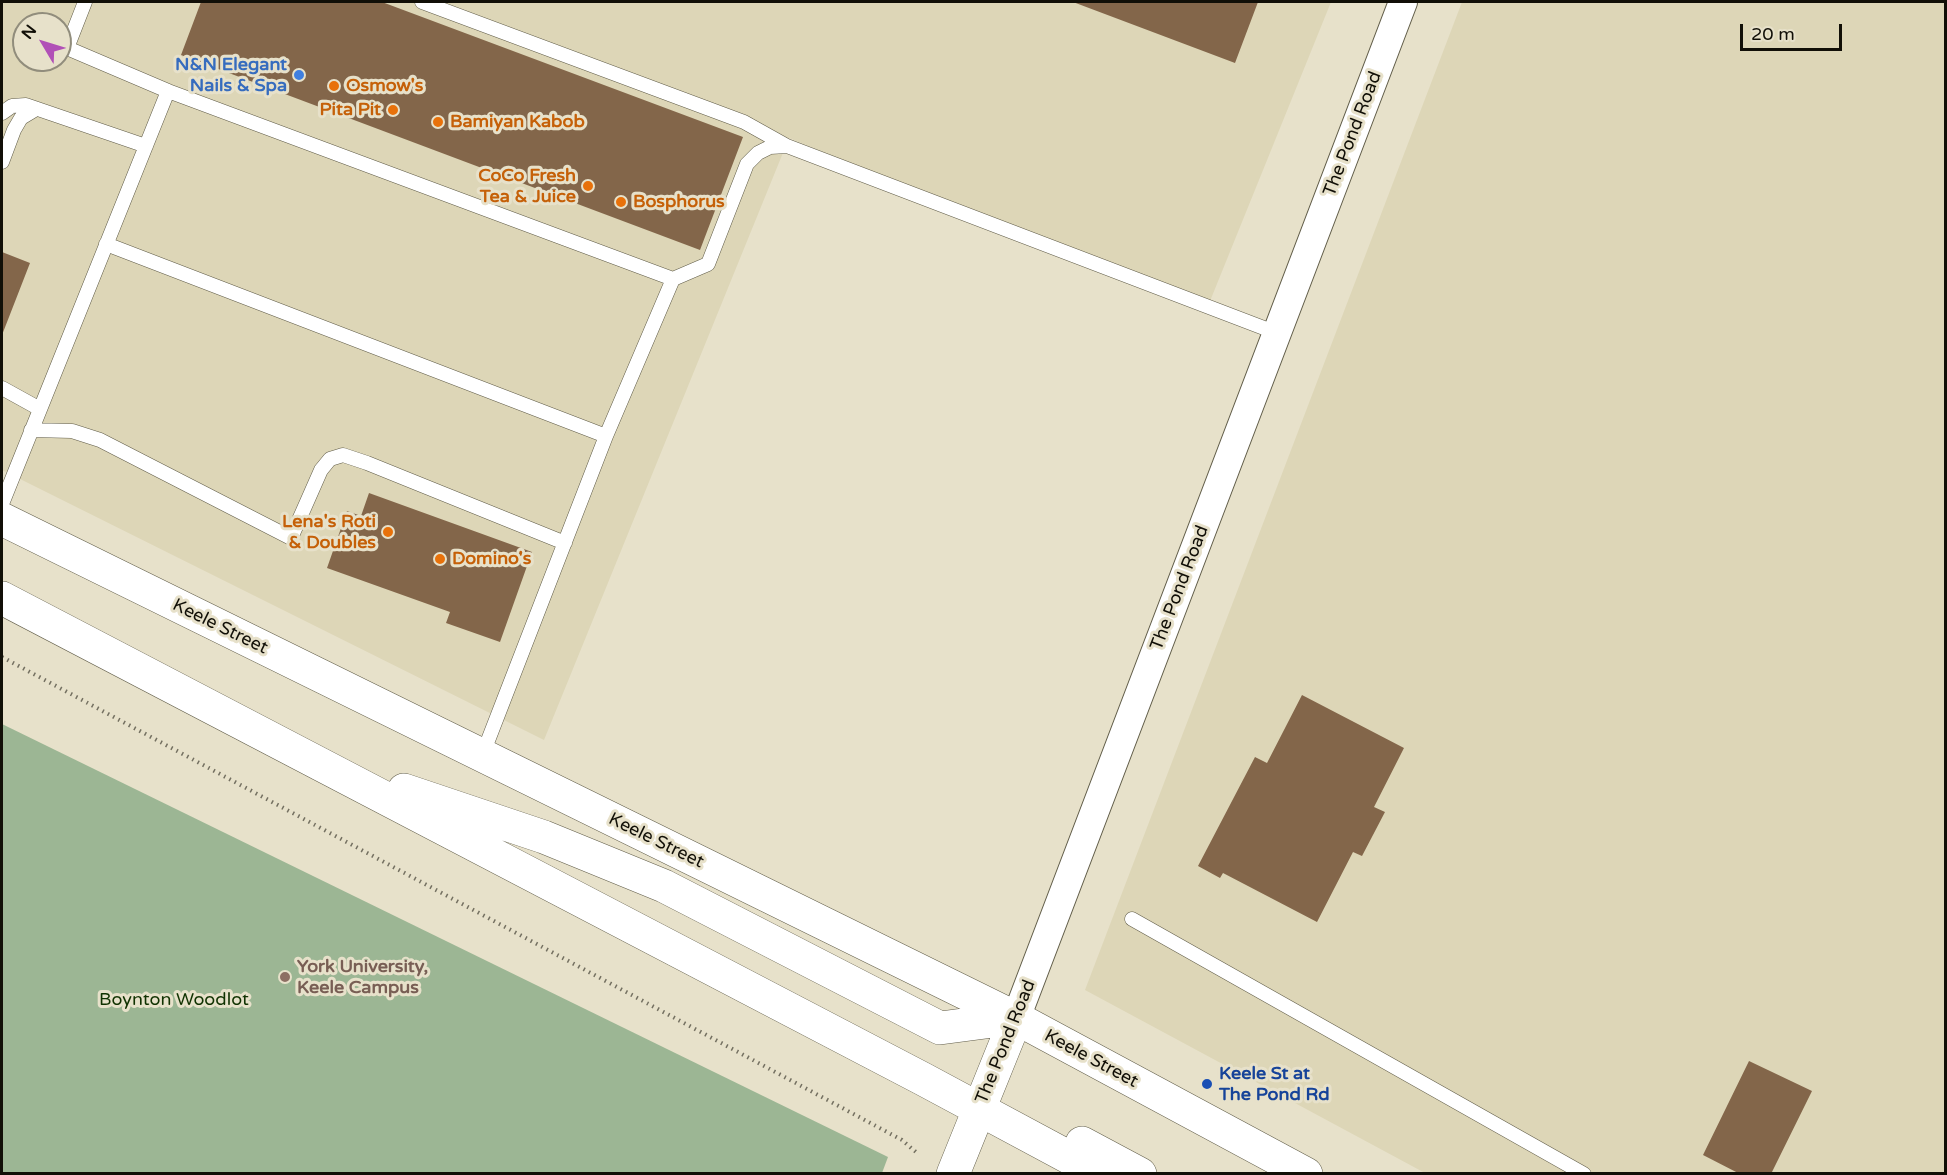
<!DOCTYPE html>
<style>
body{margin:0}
#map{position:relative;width:1947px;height:1175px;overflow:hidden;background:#e7e1ca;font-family:"Varela Round",sans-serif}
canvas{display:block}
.frame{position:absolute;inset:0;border:3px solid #110f07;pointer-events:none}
.north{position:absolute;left:12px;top:12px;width:60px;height:60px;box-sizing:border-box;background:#e7e1ca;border:2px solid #918d7c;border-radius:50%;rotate:308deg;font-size:16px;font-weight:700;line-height:24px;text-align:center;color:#110f07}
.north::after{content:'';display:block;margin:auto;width:21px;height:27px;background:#b150b7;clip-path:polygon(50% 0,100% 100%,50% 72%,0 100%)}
.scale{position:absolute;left:1740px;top:24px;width:102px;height:27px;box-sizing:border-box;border:3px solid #110f07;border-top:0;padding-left:8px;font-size:18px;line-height:21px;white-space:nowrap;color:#110f07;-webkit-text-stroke:4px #e7e1ca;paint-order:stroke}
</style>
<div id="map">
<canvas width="1947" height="1175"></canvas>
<div class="frame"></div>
<div class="north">N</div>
<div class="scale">20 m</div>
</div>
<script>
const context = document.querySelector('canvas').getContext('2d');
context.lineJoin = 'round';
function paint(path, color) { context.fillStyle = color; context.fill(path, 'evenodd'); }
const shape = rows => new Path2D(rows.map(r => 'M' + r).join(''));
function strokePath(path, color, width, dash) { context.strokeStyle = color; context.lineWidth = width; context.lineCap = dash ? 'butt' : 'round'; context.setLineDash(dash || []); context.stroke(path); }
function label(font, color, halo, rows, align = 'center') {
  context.font = font + ' "Varela Round",sans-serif'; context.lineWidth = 6; context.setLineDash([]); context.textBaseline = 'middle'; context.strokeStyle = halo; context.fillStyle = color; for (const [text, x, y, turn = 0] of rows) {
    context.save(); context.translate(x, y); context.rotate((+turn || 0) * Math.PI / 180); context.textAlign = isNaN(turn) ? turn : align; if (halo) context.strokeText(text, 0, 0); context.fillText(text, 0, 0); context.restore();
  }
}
const built = shape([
 [2,2,1331,2,1206,311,789,138,544,740,2,470],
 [24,24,60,24,60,60,24,60],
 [1462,2,1945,2,1945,1173,1425,1173,1085,990]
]);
const forest = shape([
 [2,724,888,1157,882,1173,2,1173]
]);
const building = shape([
 [201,2,382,2,743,137,700,250,181,55],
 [1073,2,1258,2,1235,63],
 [2,252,30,263,2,335],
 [369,493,532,552,500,642,446,623,450,612,327,568,347,511,361,516],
 [1302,695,1404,748,1374,807,1385,812,1362,856,1353,852,1317,922,1223,873,1220,878,1198,866,1255,757,1267,763],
 [1749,1061,1812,1091,1771,1174,1740,1174,1703,1155]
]);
const path = shape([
 [2,657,902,1140,917,1153]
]);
const lane = shape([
 [422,2,744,122,787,146],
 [168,91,673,279],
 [2,113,12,106,26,105,146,146],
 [2,162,14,130,21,118,36,109],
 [106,244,606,436],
 [2,388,40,409],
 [31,430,72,431,100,440,291,538,321,470,330,459,343,455,367,463,565,543],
 [2,504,168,91,67,48,85,2],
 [482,756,606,436,673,279,708,264,747,164,758,153,770,147,787,146,1277,333],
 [1132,919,1584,1174]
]);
const street = shape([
 [1016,1018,1403,2]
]);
const secondary = shape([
 [2,519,1016,1018,1306,1174],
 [2,598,923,1079,1100,1174],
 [404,790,544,837,664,886,940,1028,1016,1018],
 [1082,1143,1140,1174],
 [953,1174,1016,1018]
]);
const markers = [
 [299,75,6,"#3f7fe0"],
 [334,86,6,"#e8710a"],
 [393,110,6,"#e8710a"],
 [438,122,6,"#e8710a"],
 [588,186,6,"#e8710a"],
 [621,202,6,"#e8710a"],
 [388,532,6,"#e8710a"],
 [440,559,6,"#e8710a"],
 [285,977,6,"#8d6e63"],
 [1207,1084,6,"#1a4fb4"]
];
const shopNames = [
 ["N&N Elegant",287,65],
 ["Nails & Spa",287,86]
];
const foodNames = [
 ["Osmow's",346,86],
 ["Pita Pit",381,110,"right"],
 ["Bamiyan Kabob",450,122],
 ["CoCo Fresh",576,176,"right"],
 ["Tea & Juice",576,197,"right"],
 ["Bosphorus",633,202],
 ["Lena's Roti",376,522,"right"],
 ["& Doubles",376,543,"right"],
 ["Domino's",452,559]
];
const streetNames = [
 ["The Pond Road",1353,134,-69],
 ["The Pond Road",1180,588,-69],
 ["Keele Street",220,627,26],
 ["Keele Street",656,841,26],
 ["The Pond Road",1006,1042,-68],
 ["Keele Street",1091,1059,28]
];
const educationNames = [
 ["York University,",297,967],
 ["Keele Campus",297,988]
];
const parkNames = [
 ["Boynton Woodlot",174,1000]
];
const transitNames = [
 ["Keele St at",1219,1074],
 ["The Pond Rd",1219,1095]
];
paint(built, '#ddd6b7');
paint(forest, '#9cb694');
paint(building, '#83664a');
strokePath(lane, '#615d49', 15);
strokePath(street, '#615d49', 30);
strokePath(secondary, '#615d49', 34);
strokePath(path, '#747061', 4, [1.5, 4.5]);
strokePath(lane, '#fff', 14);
strokePath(street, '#fff', 28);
strokePath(secondary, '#fff', 33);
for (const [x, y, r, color] of markers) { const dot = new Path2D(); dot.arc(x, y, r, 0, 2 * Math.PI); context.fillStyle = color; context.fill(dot); strokePath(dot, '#e7e1ca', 2); }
label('bold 18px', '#366cbe', '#e7e1ca', shopNames, 'right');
label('bold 18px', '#c56008', '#e7e1ca', foodNames, 'left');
label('18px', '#110f07', '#e7e1ca', streetNames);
label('bold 18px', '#785e54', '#e7e1ca', educationNames, 'left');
label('18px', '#103201', '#e7e1ca', parkNames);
label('bold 18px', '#164399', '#e7e1ca', transitNames, 'left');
</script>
